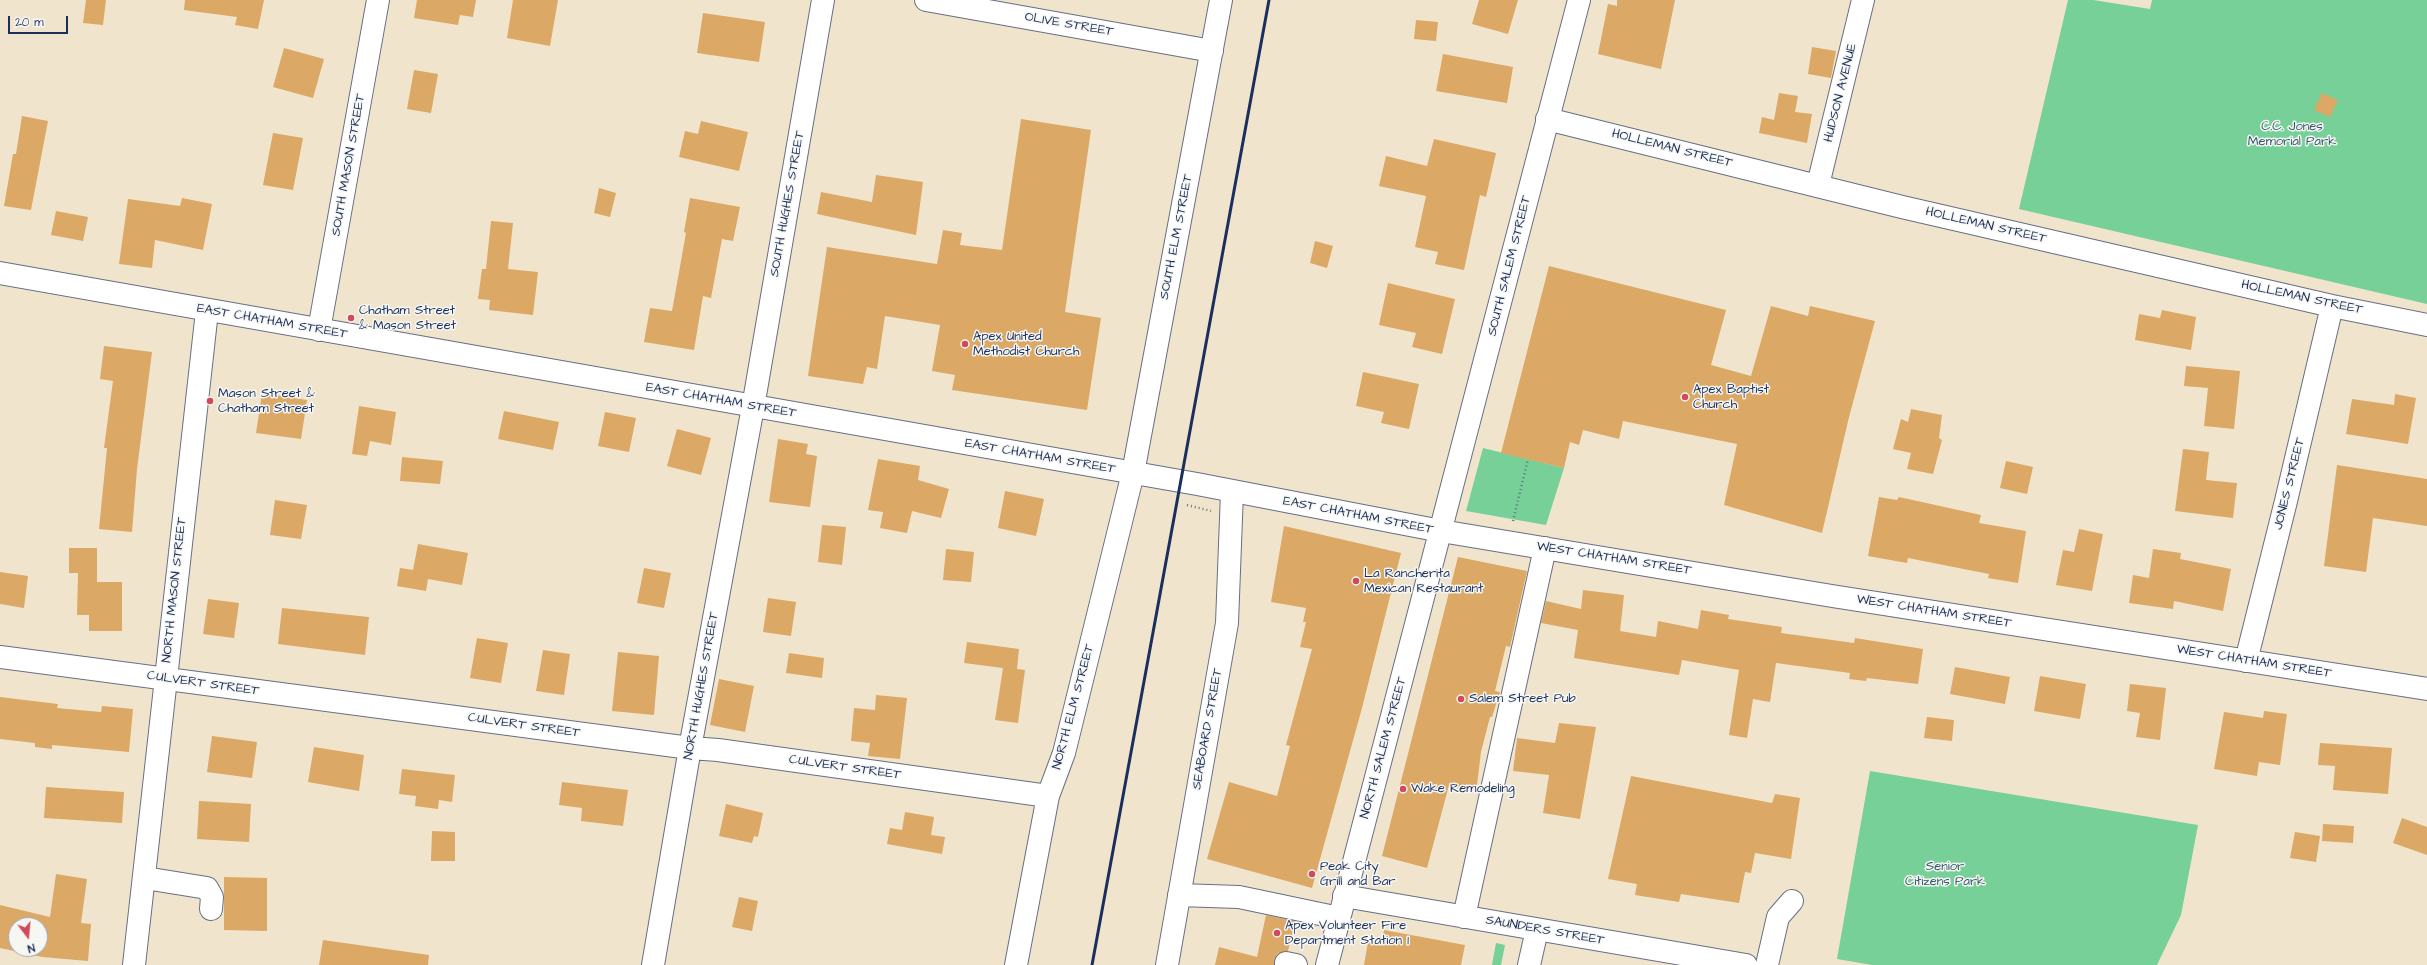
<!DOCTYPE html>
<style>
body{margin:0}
#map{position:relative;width:2427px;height:965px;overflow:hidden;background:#f0e5cc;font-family:"Architects Daughter",sans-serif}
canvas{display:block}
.north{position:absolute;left:8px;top:917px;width:40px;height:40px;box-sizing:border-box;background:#f6f6f2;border:1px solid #9ea6b7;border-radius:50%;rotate:164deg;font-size:11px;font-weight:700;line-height:16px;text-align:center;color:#1b2f5e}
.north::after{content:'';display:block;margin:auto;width:14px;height:18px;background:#d1495b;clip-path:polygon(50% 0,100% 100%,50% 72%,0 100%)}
.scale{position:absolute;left:8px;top:16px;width:60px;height:18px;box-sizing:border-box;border:2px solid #1b2f5e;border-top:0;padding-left:5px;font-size:12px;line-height:14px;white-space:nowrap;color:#1b2f5e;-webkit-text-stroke:3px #f6f6f2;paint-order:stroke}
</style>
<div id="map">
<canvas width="2427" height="965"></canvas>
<div class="north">N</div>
<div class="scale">20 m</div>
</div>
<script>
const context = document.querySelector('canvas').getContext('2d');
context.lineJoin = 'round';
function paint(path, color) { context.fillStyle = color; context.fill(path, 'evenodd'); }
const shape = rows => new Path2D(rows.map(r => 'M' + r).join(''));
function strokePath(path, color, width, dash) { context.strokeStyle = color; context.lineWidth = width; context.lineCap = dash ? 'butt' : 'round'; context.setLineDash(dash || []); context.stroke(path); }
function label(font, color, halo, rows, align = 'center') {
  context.font = font + ' "Architects Daughter",sans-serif'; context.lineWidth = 3; context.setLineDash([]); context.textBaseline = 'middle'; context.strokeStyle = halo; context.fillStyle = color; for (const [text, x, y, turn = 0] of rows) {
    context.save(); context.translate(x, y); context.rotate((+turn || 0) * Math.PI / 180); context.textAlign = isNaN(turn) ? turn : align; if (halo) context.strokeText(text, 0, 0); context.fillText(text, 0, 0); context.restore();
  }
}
const green = shape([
 [2068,0,2093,0,2150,9,2152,0,2427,0,2427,304,2019,209],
 [1483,448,1564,468,1546,525,1466,511],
 [1870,771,2198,825,2181,915,2157,965,1872,965,1837,959],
 [1496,943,1505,945,1501,965,1492,965]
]);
const building = shape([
 [86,0,106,0,103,25,83,23],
 [185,0,264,0,258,29,235,25,237,17,184,10],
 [417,0,476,0,473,17,460,15,458,25,414,18],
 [513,0,558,0,550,46,507,38],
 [1479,0,1518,0,1508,34,1472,24],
 [1617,0,1675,0,1661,69,1598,54,1608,4,1617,6],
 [703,13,765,22,759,62,697,53],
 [1416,20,1438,22,1436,41,1414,39],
 [1812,47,1836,51,1831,78,1808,74],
 [284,48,324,59,313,98,273,87],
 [1443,54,1513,67,1507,103,1436,91],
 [414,70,438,74,431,113,407,109],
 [1779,93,1798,96,1795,112,1812,114,1807,143,1759,133,1762,117,1774,120],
 [2322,93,2338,100,2330,117,2314,110],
 [22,116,48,121,31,210,4,206,13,154,16,154],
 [1021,119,1091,130,1065,312,1101,318,1087,410,952,390,955,375,932,371,940,325,885,316,877,369,867,367,863,384,808,376,827,247,937,264,943,230,962,233,960,245,1002,250],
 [701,121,748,132,739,171,679,157,685,131,698,134],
 [273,133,303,138,293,190,263,185],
 [1434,139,1496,153,1486,197,1480,195,1464,270,1435,264,1438,252,1415,247,1426,196,1379,186,1386,156,1427,166],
 [876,175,923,182,916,235,817,214,821,192,872,202],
 [599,188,616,193,610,217,594,213],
 [182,198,212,204,203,250,155,240,152,268,119,264,128,199,180,206],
 [690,198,740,207,733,241,722,239,711,298,703,296,694,350,644,342,650,308,672,311,686,233,684,232],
 [56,211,88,217,83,241,51,235],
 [491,221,513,223,508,269,538,272,533,315,489,310,490,300,478,299,482,269,486,269],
 [1315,241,1333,246,1327,268,1310,263],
 [1549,266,1726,310,1711,365,1751,376,1771,306,1808,316,1810,306,1875,321,1849,417,1822,533,1724,505,1737,444,1623,421,1619,439,1583,430,1579,445,1570,442,1564,468,1501,453],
 [1388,283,1455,299,1442,354,1412,347,1416,333,1379,325],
 [2162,310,2196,317,2191,350,2135,340,2139,314,2160,318],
 [104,346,152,352,137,469,132,532,99,529,107,448,104,448,113,381,100,379],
 [2186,366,2240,371,2234,429,2204,426,2208,388,2184,386],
 [1363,372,1419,384,1409,429,1381,423,1384,412,1356,406],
 [262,393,307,400,301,439,256,433],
 [2395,394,2416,398,2408,444,2346,434,2352,399,2394,405],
 [359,406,396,412,391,445,370,441,367,456,352,454],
 [1911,409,1942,415,1939,438,1942,440,1933,474,1907,469,1911,453,1893,449,1901,419,1908,422],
 [504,411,559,422,553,450,498,439],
 [605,412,636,418,629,452,598,446],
 [677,429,711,438,701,475,667,466],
 [778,439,808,444,806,454,817,456,810,507,769,502],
 [2183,449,2209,452,2206,480,2237,483,2233,518,2175,511],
 [402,457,443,461,440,484,400,481],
 [878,459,920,466,918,480,949,489,941,518,912,511,907,533,880,528,883,512,868,510],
 [2006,461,2033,467,2027,494,2000,488],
 [2337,465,2427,479,2427,526,2373,518,2366,572,2324,566],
 [1005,491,1044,499,1036,536,998,528],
 [1879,497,1897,500,1899,497,1981,515,1979,523,2026,531,2018,583,1988,578,1989,574,1908,558,1907,563,1868,556],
 [275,500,307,505,301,539,270,535],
 [822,525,846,527,842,565,818,562],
 [1284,526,1401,553,1362,708,1312,888,1207,859,1229,782,1277,796,1290,746,1286,745,1312,649,1300,647,1306,622,1303,622,1306,608,1271,602],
 [2079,529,2103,534,2092,591,2056,585,2063,550,2074,552],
 [418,544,468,553,462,585,428,579,426,591,397,586,400,568,413,570],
 [69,548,97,548,97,582,122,582,122,631,89,631,89,615,77,615,78,573,69,573],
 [946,549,974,552,971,582,943,580],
 [2153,549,2181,553,2180,559,2231,569,2223,611,2174,601,2173,609,2129,603,2133,575,2149,578],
 [1458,557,1527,571,1510,647,1506,646,1495,691,1500,692,1492,717,1490,717,1481,752,1477,785,1474,785,1472,791,1449,785,1427,868,1382,856],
 [644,568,671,573,664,608,637,603],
 [0,572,28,576,24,608,0,604],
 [1583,590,1624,595,1620,631,1656,637,1658,621,1698,629,1701,610,1729,615,1728,619,1782,627,1781,633,1854,643,1855,638,1923,649,1918,684,1867,678,1866,681,1849,679,1850,673,1776,663,1770,702,1753,699,1747,738,1729,735,1739,670,1682,660,1679,675,1574,658,1578,630,1541,623,1546,601,1581,609],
 [768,598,796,602,791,636,763,632],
 [208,599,239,603,234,638,203,634],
 [282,608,369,617,365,655,278,644],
 [477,638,508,643,501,683,470,678],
 [967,642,1019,649,1017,669,1025,670,1018,723,995,720,1003,668,964,663],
 [543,650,570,654,564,695,536,691],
 [618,652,659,656,654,715,612,711],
 [789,653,824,658,822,678,786,673],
 [1955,667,2010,677,2005,704,1950,694],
 [2040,676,2086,684,2080,719,2034,711],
 [719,679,754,686,745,732,710,725],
 [2130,684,2166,688,2160,740,2136,737,2140,713,2127,711],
 [876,695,907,698,900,759,868,756,870,743,851,741,854,708,875,710],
 [0,697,58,704,57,708,101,712,102,706,133,709,129,752,52,745,52,749,35,747,35,743,0,739],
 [2264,711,2287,714,2280,765,2259,762,2257,776,2214,769,2224,712,2263,718],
 [1927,717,1954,720,1952,741,1924,738],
 [1559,723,1596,727,1580,819,1543,813,1549,775,1513,771,1517,738,1555,743],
 [212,736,257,742,252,778,207,772],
 [2320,743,2392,748,2388,794,2333,790,2335,766,2318,765],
 [314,747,364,755,359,791,308,782],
 [402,769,455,775,452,802,439,800,438,809,415,806,416,796,399,794],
 [1631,776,1772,803,1775,794,1800,798,1791,859,1755,853,1751,873,1745,872,1739,903,1681,894,1679,902,1635,895,1637,884,1608,879],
 [562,782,628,790,623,826,581,821,582,808,559,805],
 [46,787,124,792,122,823,44,818],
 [199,801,251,804,249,842,197,839],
 [726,804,763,813,758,837,754,836,752,843,719,836],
 [905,812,934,817,931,835,945,837,942,854,887,844,890,828,902,830],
 [2402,818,2427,827,2427,855,2393,843],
 [2323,824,2354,826,2353,843,2322,841],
 [432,831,455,832,455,861,431,861],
 [2295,832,2320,836,2316,862,2290,858],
 [56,874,87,879,81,923,91,924,88,961,42,957,0,948,0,905,50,917],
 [16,925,40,925,40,949,16,949],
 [224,877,267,878,267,931,224,930],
 [739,897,758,901,752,931,732,927],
 [1266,915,1295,921,1288,951,1277,954,1274,965,1215,965,1219,947,1257,957],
 [1384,930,1465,945,1461,965,1364,965,1368,942,1381,944],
 [323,940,429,955,428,965,319,965]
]);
const path = shape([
 [1187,505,1211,511],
 [1513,521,1528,459]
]);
const minor = shape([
 [926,0,1212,51],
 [1547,119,1902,207,2332,306,2427,325],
 [1818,185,1863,0],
 [0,273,1197,484,1441,531,1832,596,2427,689],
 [319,330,378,0],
 [0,657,690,748,718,750,1048,796],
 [2246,661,2286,501,2332,306],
 [145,878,207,888,212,897,211,909],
 [1179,895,1239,897,1339,918],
 [1344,896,1746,965],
 [1464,917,1545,548],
 [1286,963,1296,965],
 [134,965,207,311],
 [653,965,690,748,753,407,823,0],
 [1016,965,1048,796,1064,753,1133,473,1221,0],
 [1167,965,1227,623,1232,492],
 [1529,965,1537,930],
 [1767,965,1778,917,1792,901]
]);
const major = shape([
 [1327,965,1579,0]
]);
const rail = shape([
 [1092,965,1269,0]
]);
const markers = [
 [351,318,4,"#d1495b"],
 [965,344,4,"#d1495b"],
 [1685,397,4,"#d1495b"],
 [210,401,4,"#d1495b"],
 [1356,581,4,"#d1495b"],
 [1461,699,4,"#d1495b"],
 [1403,789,4,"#d1495b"],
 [1312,874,4,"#d1495b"],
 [1277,933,4,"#d1495b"]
];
const streetNames = [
 ["OLIVE STREET",1069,25,10],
 ["HUDSON AVENUE",1841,93,-76],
 ["HOLLEMAN STREET",1672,149,14],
 ["SOUTH MASON STREET",349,165,-80],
 ["SOUTH HUGHES STREET",788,204,-80],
 ["HOLLEMAN STREET",1986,226,13],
 ["SOUTH ELM STREET",1177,237,-79],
 ["SOUTH SALEM STREET",1510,266,-76],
 ["HOLLEMAN STREET",2302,298,12],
 ["EAST CHATHAM STREET",272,322,10],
 ["EAST CHATHAM STREET",721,401,10],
 ["EAST CHATHAM STREET",1040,457,10],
 ["JONES STREET",2290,484,-76],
 ["EAST CHATHAM STREET",1358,516,11],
 ["WEST CHATHAM STREET",1614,559,9],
 ["NORTH MASON STREET",175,590,-84],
 ["WEST CHATHAM STREET",1934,612,9],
 ["WEST CHATHAM STREET",2254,662,9],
 ["CULVERT STREET",203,684,8],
 ["NORTH HUGHES STREET",702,686,-80],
 ["NORTH ELM STREET",1074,707,-75],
 ["CULVERT STREET",524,726,8],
 ["SEABOARD STREET",1208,729,-80],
 ["NORTH SALEM STREET",1384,748,-75],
 ["CULVERT STREET",845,768,8],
 ["SAUNDERS STREET",1545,931,10]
];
const parkNames = [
 ["C.C. Jones",2292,127],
 ["Memorial Park",2292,142],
 ["Senior",1945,867],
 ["Citizens Park",1945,882]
];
const poiNames = [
 ["Chatham Street",359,311],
 ["& Mason Street",359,326],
 ["Apex United",973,337],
 ["Methodist Church",973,352],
 ["Apex Baptist",1693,390],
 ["Church",1693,405],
 ["Mason Street &",218,394],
 ["Chatham Street",218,409],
 ["La Rancherita",1364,574],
 ["Mexican Restaurant",1364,589],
 ["Salem Street Pub",1469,699],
 ["Wake Remodeling",1411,789],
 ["Peak City",1320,867],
 ["Grill and Bar",1320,882],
 ["Apex Volunteer Fire",1285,926],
 ["Department Station 1",1285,941]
];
paint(green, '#76d097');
paint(building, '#dba866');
strokePath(minor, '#666f84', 24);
strokePath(major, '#666f84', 24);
strokePath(path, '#666f84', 2.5, [1, 3]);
strokePath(minor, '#fff', 22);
strokePath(major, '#fff', 22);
strokePath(rail, '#1b2f5e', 3);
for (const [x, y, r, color] of markers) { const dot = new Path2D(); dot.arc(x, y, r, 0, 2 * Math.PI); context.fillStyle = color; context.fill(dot); strokePath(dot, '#f6f6f2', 1.5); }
label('13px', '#1b2f5e', '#f6f6f2', streetNames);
label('13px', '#32576c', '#f6f6f2', parkNames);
label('13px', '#1b2f5e', '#f6f6f2', poiNames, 'left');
</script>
